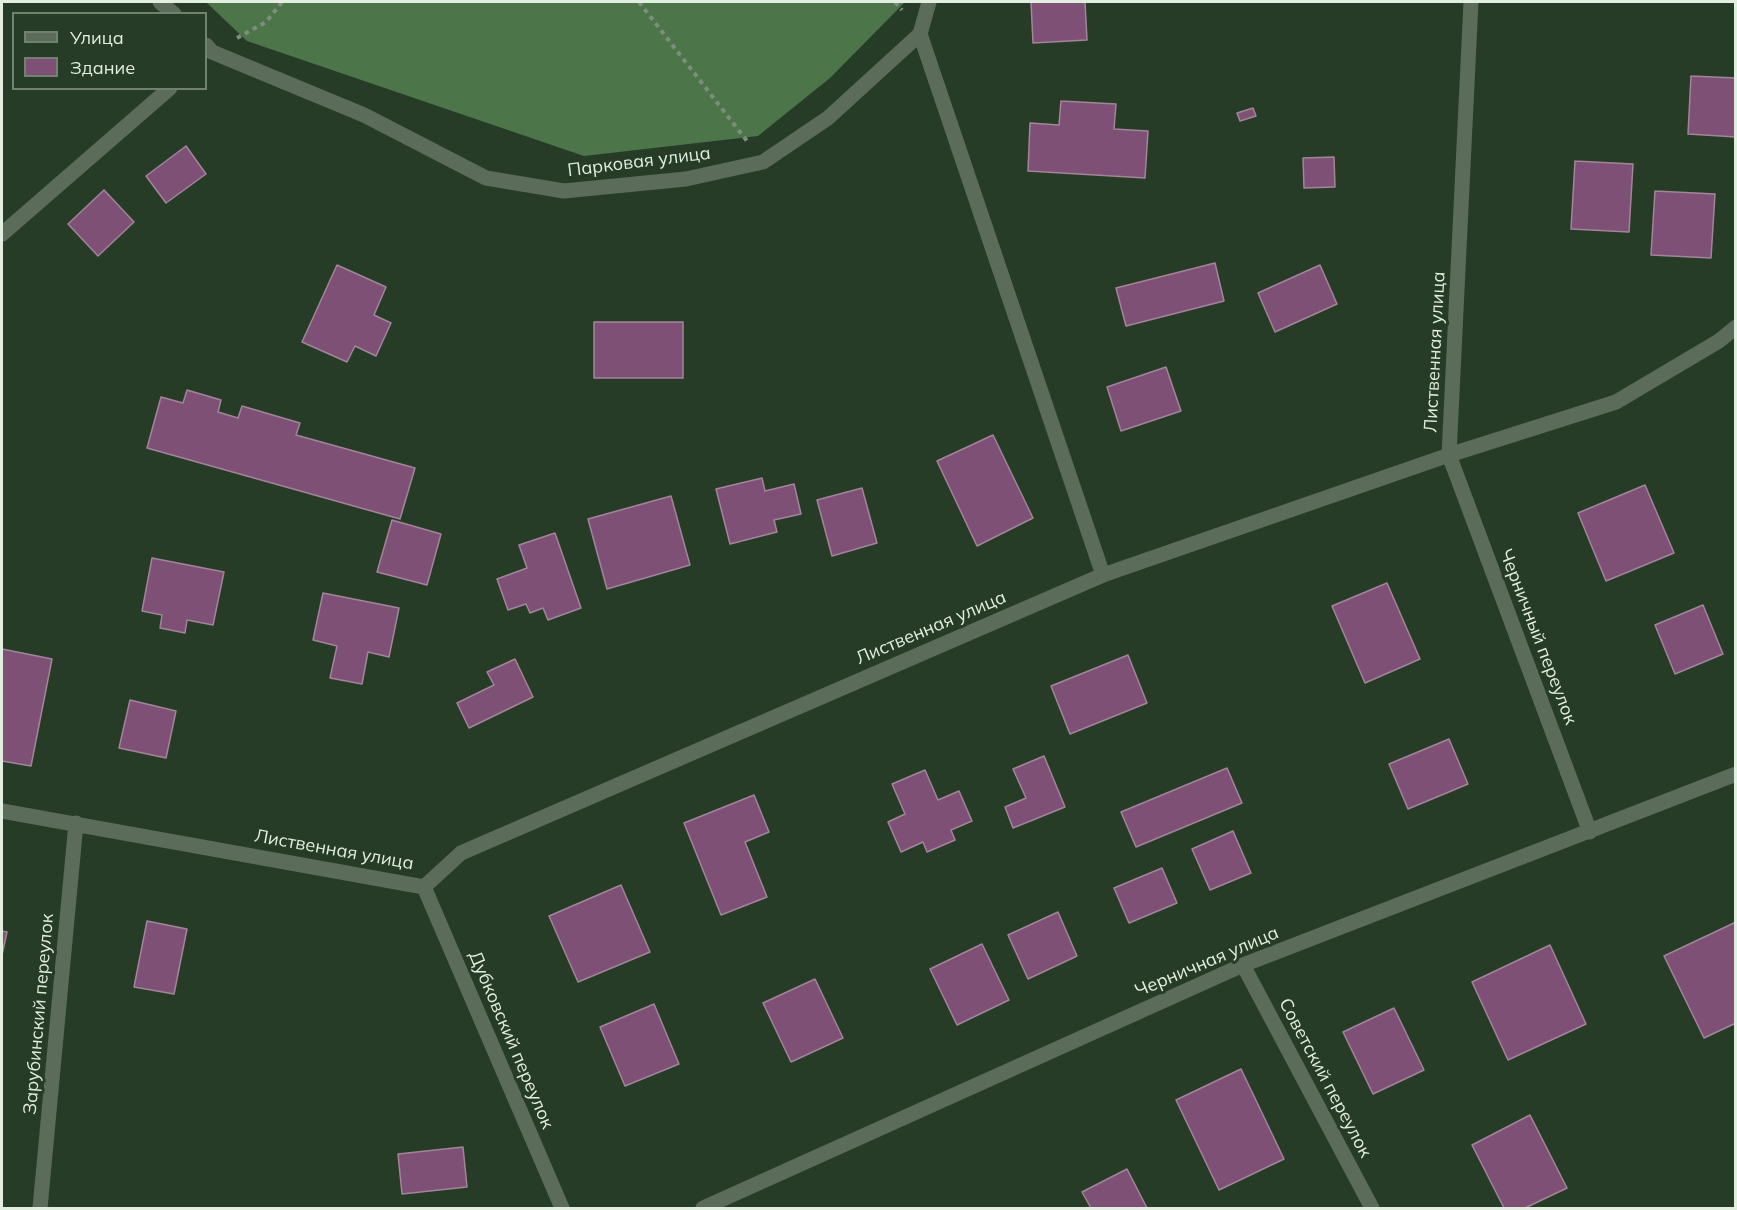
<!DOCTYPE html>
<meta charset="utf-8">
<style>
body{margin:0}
#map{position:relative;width:1737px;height:1210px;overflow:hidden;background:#273c26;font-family:Mulish,sans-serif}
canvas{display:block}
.frame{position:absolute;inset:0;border:3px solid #e1eee0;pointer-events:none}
.legend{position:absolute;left:12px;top:12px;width:195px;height:78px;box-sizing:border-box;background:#273c26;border:2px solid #718370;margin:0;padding:8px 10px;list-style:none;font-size:18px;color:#e1eee0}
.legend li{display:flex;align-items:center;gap:12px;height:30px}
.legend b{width:30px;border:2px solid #718370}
</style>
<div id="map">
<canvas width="1737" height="1210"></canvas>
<div class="frame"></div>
<ul class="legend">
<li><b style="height:8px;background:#5b6d5a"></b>Улица</li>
<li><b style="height:16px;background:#7e5075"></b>Здание</li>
</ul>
</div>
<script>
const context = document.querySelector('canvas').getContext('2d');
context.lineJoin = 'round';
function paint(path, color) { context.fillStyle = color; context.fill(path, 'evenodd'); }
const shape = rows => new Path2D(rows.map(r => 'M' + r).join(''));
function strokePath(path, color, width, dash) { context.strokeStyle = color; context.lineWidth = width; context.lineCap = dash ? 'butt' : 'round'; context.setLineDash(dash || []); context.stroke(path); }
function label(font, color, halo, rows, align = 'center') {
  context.font = font + ' Mulish,sans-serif'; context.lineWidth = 6; context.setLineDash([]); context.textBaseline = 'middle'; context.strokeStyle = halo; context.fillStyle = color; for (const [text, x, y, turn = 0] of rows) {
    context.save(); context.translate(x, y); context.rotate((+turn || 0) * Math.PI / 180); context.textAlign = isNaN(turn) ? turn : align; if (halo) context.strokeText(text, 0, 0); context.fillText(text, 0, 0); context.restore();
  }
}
const forest = shape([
 [206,2,905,2,830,78,758,136,584,156,247,41]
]);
const building = shape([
 [1031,2,1085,2,1087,40,1033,43,1031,2],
 [1691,76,1736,78,1736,137,1688,134,1691,76],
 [1061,101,1116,104,1114,129,1148,131,1145,178,1028,171,1030,123,1059,125,1061,101],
 [1253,108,1256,116,1240,121,1237,113,1253,108],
 [186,146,206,174,166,203,146,176,186,146],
 [1334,157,1335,187,1304,188,1303,158,1334,157],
 [1575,161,1633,164,1629,232,1571,229,1575,161],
 [104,190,134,222,98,256,68,224,104,190],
 [1655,191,1715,194,1711,258,1651,255,1655,191],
 [1215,263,1224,301,1126,326,1116,288,1215,263],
 [337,265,386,287,374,315,391,323,376,356,355,346,347,362,302,342,337,265],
 [1320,265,1337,304,1275,332,1258,293,1320,265],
 [594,322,683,322,683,378,594,378,594,322],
 [1166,367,1181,411,1121,431,1107,387,1166,367],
 [187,390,221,400,218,412,238,418,242,406,300,423,296,435,415,468,400,519,147,448,161,397,183,403,187,390],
 [993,435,1033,518,977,546,937,461,993,435],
 [762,478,765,491,794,484,801,514,774,520,777,532,730,544,716,489,762,478],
 [1645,485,1674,553,1606,581,1578,513,1645,485],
 [862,488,877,543,832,556,817,500,862,488],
 [671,496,690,565,607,589,588,519,671,496],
 [392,520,441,534,427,585,377,572,392,520],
 [555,533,581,608,548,620,543,608,530,613,526,604,508,610,497,579,527,568,519,545,555,533],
 [152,558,224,572,213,625,187,620,185,633,160,628,162,615,142,611,152,558],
 [1387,583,1420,659,1365,683,1332,606,1387,583],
 [323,593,399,608,389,657,368,652,362,684,330,678,337,646,313,640,323,593],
 [1703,605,1723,654,1675,674,1655,625,1703,605],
 [2,649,52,659,31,766,2,761,2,649],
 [1128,655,1147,703,1070,734,1051,686,1128,655],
 [515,659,533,697,469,728,457,703,494,685,487,672,515,659],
 [130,700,176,711,166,758,119,748,130,700],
 [1449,739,1468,784,1408,809,1389,764,1449,739],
 [1044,756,1065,807,1013,828,1005,807,1026,798,1013,769,1044,756],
 [1227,768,1242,803,1136,847,1121,812,1227,768],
 [925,770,938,800,959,791,972,821,951,830,955,840,927,852,923,842,901,852,888,822,905,814,892,784,925,770],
 [754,795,769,832,745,842,767,897,721,915,684,823,754,795],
 [1233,831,1251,873,1210,890,1192,849,1233,831],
 [1162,868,1177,903,1129,923,1114,888,1162,868],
 [621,885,650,952,578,982,549,916,621,885],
 [1058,912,1077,956,1028,979,1008,935,1058,912],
 [147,921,187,929,174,994,134,987,147,921],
 [1736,922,1736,1023,1704,1038,1664,956,1736,922],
 [2,931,7,932,2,955,2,931],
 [982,944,1009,1000,957,1025,930,969,982,944],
 [1550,945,1586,1024,1508,1060,1472,982,1550,945],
 [815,979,843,1038,791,1062,763,1003,815,979],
 [654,1004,679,1064,625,1086,600,1027,654,1004],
 [1394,1008,1424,1070,1373,1094,1343,1032,1394,1008],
 [1241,1069,1284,1159,1219,1190,1176,1100,1241,1069],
 [1530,1115,1567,1188,1525,1208,1504,1208,1472,1145,1530,1115],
 [463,1147,467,1187,402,1194,398,1154,463,1147],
 [1127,1169,1147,1208,1091,1208,1082,1192,1127,1169]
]);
const path = shape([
 [639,2,747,141],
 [895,2,902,10],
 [237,38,266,22,282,2]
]);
const minor = shape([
 [160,2,174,14],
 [920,34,1103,575],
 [206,45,212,52,364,115,486,178,564,191,686,179,763,162,828,118,920,34,929,2],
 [2,234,170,88],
 [2,811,424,887,461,853,1103,575,1449,455,1471,2],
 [1590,832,1449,455,1616,402,1719,341,1736,327],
 [424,887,562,1208],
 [1243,965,1372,1208],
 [40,1208,76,823],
 [703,1208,1243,965,1736,774]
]);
const streetNames = [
 ["Парковая улица",639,162,-7],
 ["Лиственная улица",1435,352,-87],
 ["Лиственная улица",931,628,-23],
 ["Черничный переулок",1538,637,69],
 ["Лиственная улица",334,850,10],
 ["Черничная улица",1207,962,-23],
 ["Зарубинский переулок",39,1014,-85],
 ["Дубковский переулок",511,1040,67],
 ["Советский переулок",1325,1078,62]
];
paint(forest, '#4c754a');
paint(building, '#7e5075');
strokePath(building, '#a2859b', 1.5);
strokePath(path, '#7d8f7c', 4, [4.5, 4.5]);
strokePath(minor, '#5b6d5a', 15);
label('18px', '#e1eee0', '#273c26', streetNames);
</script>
